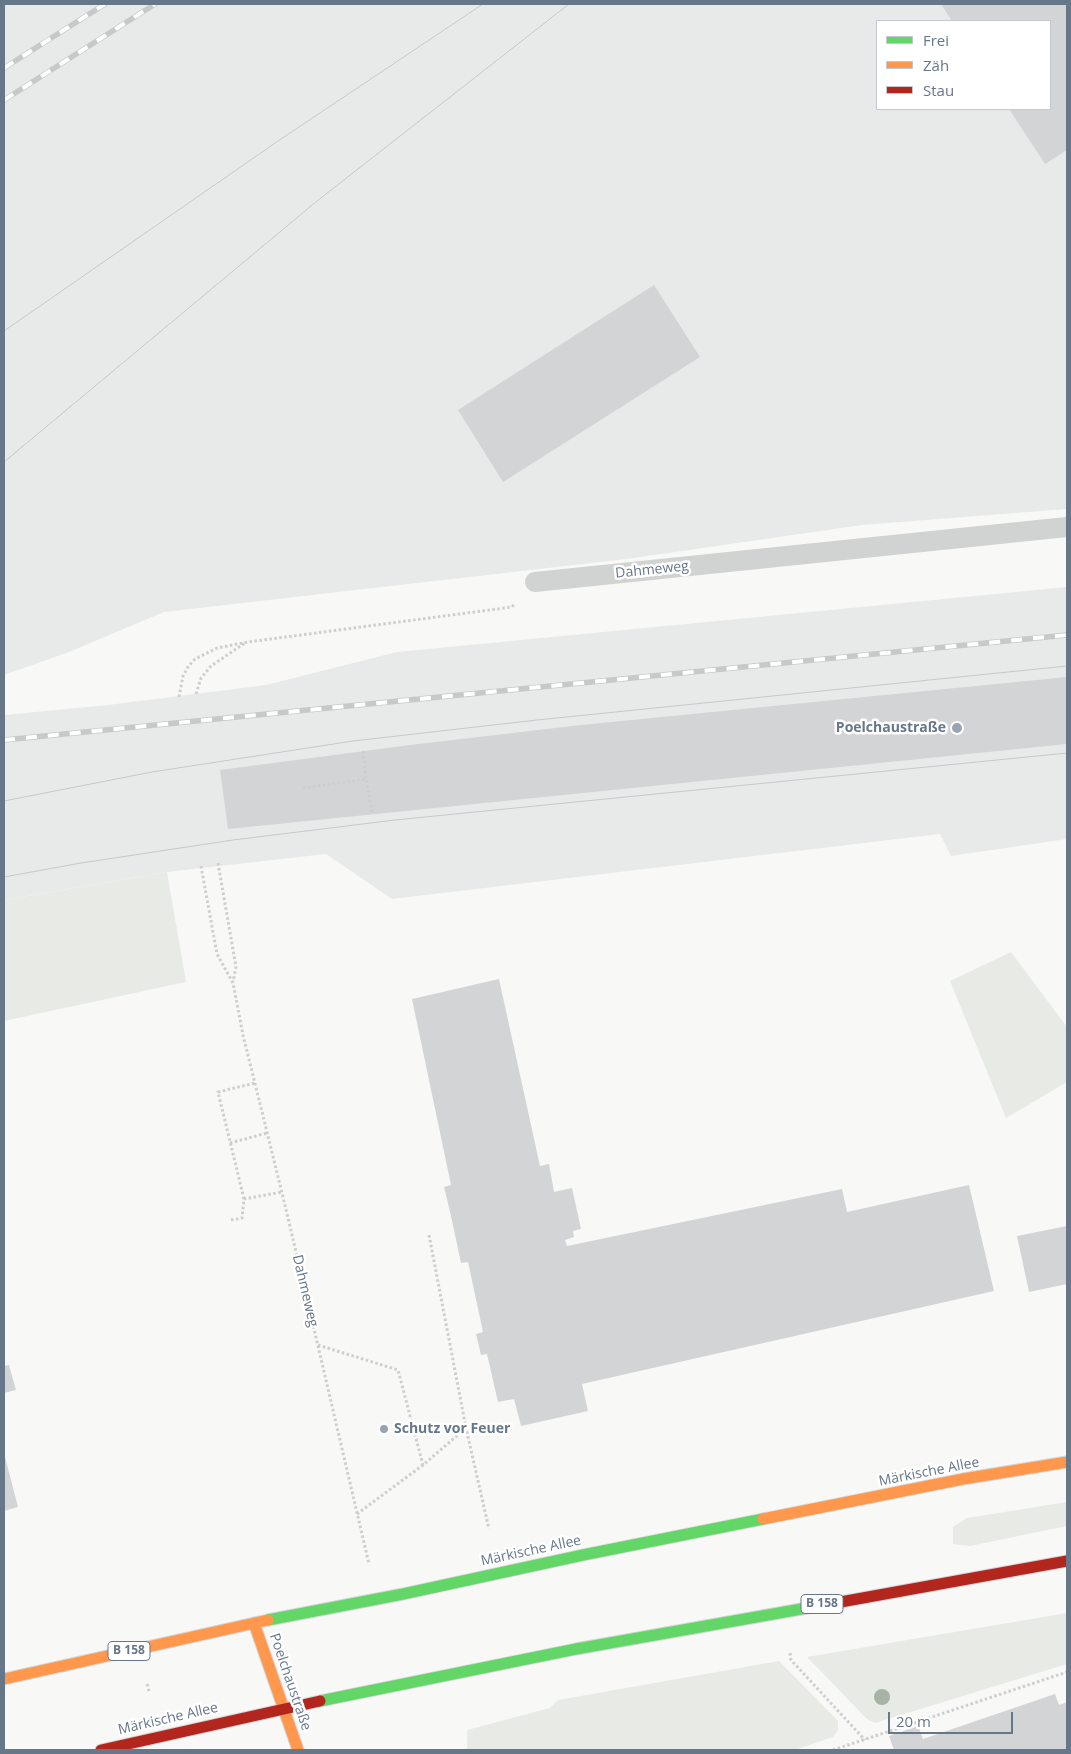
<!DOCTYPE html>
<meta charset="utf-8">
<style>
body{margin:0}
#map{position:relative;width:1071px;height:1754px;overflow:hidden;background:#f8f8f7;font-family:"Open Sans",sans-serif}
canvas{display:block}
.frame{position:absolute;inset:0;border:5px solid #66778a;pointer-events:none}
.legend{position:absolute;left:876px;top:20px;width:175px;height:90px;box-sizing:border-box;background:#fff;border:1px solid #c2c9d0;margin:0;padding:6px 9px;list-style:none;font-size:15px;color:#66778a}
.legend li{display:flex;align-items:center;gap:10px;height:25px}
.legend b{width:25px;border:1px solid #c2c9d0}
.scale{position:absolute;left:888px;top:1712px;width:125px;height:22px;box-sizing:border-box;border:2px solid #66778a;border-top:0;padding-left:6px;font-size:15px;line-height:18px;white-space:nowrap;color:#66778a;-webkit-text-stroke:4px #fff;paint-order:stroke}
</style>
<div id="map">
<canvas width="1071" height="1754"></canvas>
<div class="frame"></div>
<ul class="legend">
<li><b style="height:6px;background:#63d668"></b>Frei</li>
<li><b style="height:6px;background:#ff974d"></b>Zäh</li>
<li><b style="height:6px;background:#b3261e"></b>Stau</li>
</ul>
<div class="scale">20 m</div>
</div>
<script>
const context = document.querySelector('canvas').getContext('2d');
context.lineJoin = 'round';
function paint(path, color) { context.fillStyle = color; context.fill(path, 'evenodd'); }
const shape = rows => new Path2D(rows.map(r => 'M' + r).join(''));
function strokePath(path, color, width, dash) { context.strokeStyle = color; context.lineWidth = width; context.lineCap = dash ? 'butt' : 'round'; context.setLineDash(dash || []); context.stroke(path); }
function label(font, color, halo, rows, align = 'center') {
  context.font = font + ' "Open Sans",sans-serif'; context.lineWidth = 5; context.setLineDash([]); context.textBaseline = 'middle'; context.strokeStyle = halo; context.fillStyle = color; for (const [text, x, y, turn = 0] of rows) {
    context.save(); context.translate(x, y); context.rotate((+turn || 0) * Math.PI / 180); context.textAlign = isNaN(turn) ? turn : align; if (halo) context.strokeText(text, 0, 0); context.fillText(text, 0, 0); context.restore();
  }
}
const built = shape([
 [4,4,1067,4,1067,509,862,525,627,559,164,612,69,652,4,675],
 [877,21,1050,21,1050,109,877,109],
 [1067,587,1067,839,951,856,940,834,392,899,326,854,167,872,4,900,4,715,108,705,266,685,397,652]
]);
const green = shape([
 [167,872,186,982,4,1021,4,900],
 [1011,952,1067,1027,1067,1082,1006,1118,950,981],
 [1067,1502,1067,1526,970,1546,953,1544,953,1527,967,1518],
 [1067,1613,1067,1664,875,1723,867,1719,807,1657],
 [779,1661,838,1721,838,1730,833,1737,795,1750,467,1750,467,1730,550,1708,558,1700]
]);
const building = shape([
 [941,4,1067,4,1067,150,1045,164,1009,109,1050,109,1050,21,952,21],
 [654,285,700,357,503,482,458,410],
 [1067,677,1067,744,228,829,220,770,410,745,581,725],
 [499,979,540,1166,549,1164,554,1192,572,1188,581,1229,573,1231,574,1237,565,1240,567,1246,842,1189,847,1212,969,1185,994,1291,582,1384,588,1411,521,1426,514,1399,498,1402,487,1354,481,1355,476,1334,483,1332,468,1262,461,1263,451,1216,444,1187,451,1185,412,999],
 [1067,1226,1067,1284,1029,1292,1017,1236],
 [9,1365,16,1390,4,1393,4,1366],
 [4,1453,18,1507,4,1511],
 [1055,1694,1059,1705,1067,1702,1067,1750,894,1750,889,1736,918,1726,923,1739]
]);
const path = shape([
 [196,694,201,678,211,666,245,643],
 [179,697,183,676,188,667,195,659,217,648,248,642,512,607,514,604],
 [363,751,366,779],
 [303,788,366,779,372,813],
 [218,863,236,967,233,982],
 [201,866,217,954,233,983,243,1035,285,1205,369,1564],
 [230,1143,267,1133],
 [244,1199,218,1092,255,1083],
 [231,1220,242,1218,244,1199,282,1192],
 [429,1235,466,1428,489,1529],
 [318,1345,398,1370,423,1465],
 [357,1514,423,1465,466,1428],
 [790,1653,791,1660,865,1740],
 [147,1684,149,1691],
 [833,1750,1067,1672]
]);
const lane = shape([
 [535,582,1067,527]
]);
const fast = shape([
 [268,1620,403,1594,583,1555,763,1519],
 [320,1701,576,1649,824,1605]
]);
const slow = shape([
 [763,1519,963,1479,1067,1462],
 [254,1623,298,1750],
 [4,1679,268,1620]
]);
const jam = shape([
 [824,1605,1067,1561],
 [101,1750,320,1701]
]);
const tram = shape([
 [4,331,278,141,483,4],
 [4,462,317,201,569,4],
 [4,801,152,772,353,741,537,720,1067,666],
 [4,877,81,863,233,840,395,820,1067,753]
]);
const rail = shape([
 [4,68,105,4],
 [4,100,155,4],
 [4,740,1067,635]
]);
const trees = [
 [882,1697]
];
const markers = [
 [957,728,6,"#99a4b0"],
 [384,1429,5,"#99a4b0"]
];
const shields = [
 [822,1604,42],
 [129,1651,42]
];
const shieldNames = [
 ["B 158",822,1604],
 ["B 158",129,1651]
];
const streetNames = [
 ["Dahmeweg",652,570,-6],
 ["Dahmeweg",305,1291,77],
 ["Märkische Allee",929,1472,-11],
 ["Märkische Allee",531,1551,-12],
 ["Poelchaustraße",290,1682,71],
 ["Märkische Allee",168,1719,-13]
];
const poiNames = [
 ["Poelchaustraße",946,728],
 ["Schutz vor Feuer",394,1429,"left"]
];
paint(built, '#e8eaea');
paint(green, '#e8ebe5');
paint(building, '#d3d4d5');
strokePath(fast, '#d5d6d7', 13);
strokePath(slow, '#d5d6d7', 13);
strokePath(jam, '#d5d6d7', 13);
strokePath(path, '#ceced0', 3, [2.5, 2.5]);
strokePath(lane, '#d1d2d2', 20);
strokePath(fast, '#63d668', 11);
strokePath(slow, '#ff974d', 11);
strokePath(jam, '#b3261e', 11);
strokePath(tram, '#c7c8ca', 1);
strokePath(rail, '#c7c8ca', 5.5);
strokePath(rail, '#fff', 4, [11]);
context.fillStyle = '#a7b3a4';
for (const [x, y] of trees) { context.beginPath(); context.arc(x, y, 8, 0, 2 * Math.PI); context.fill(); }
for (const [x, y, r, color] of markers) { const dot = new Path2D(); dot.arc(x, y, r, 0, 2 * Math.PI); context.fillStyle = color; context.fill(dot); strokePath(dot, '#fff', 2); }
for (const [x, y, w] of shields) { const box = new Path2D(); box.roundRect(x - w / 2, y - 9.5, w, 19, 4); context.fillStyle = '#fff'; context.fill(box); strokePath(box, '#66778a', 1); }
label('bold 12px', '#66778a', null, shieldNames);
label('14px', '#66778a', '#fff', streetNames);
label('bold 14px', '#66778a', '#fff', poiNames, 'right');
</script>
